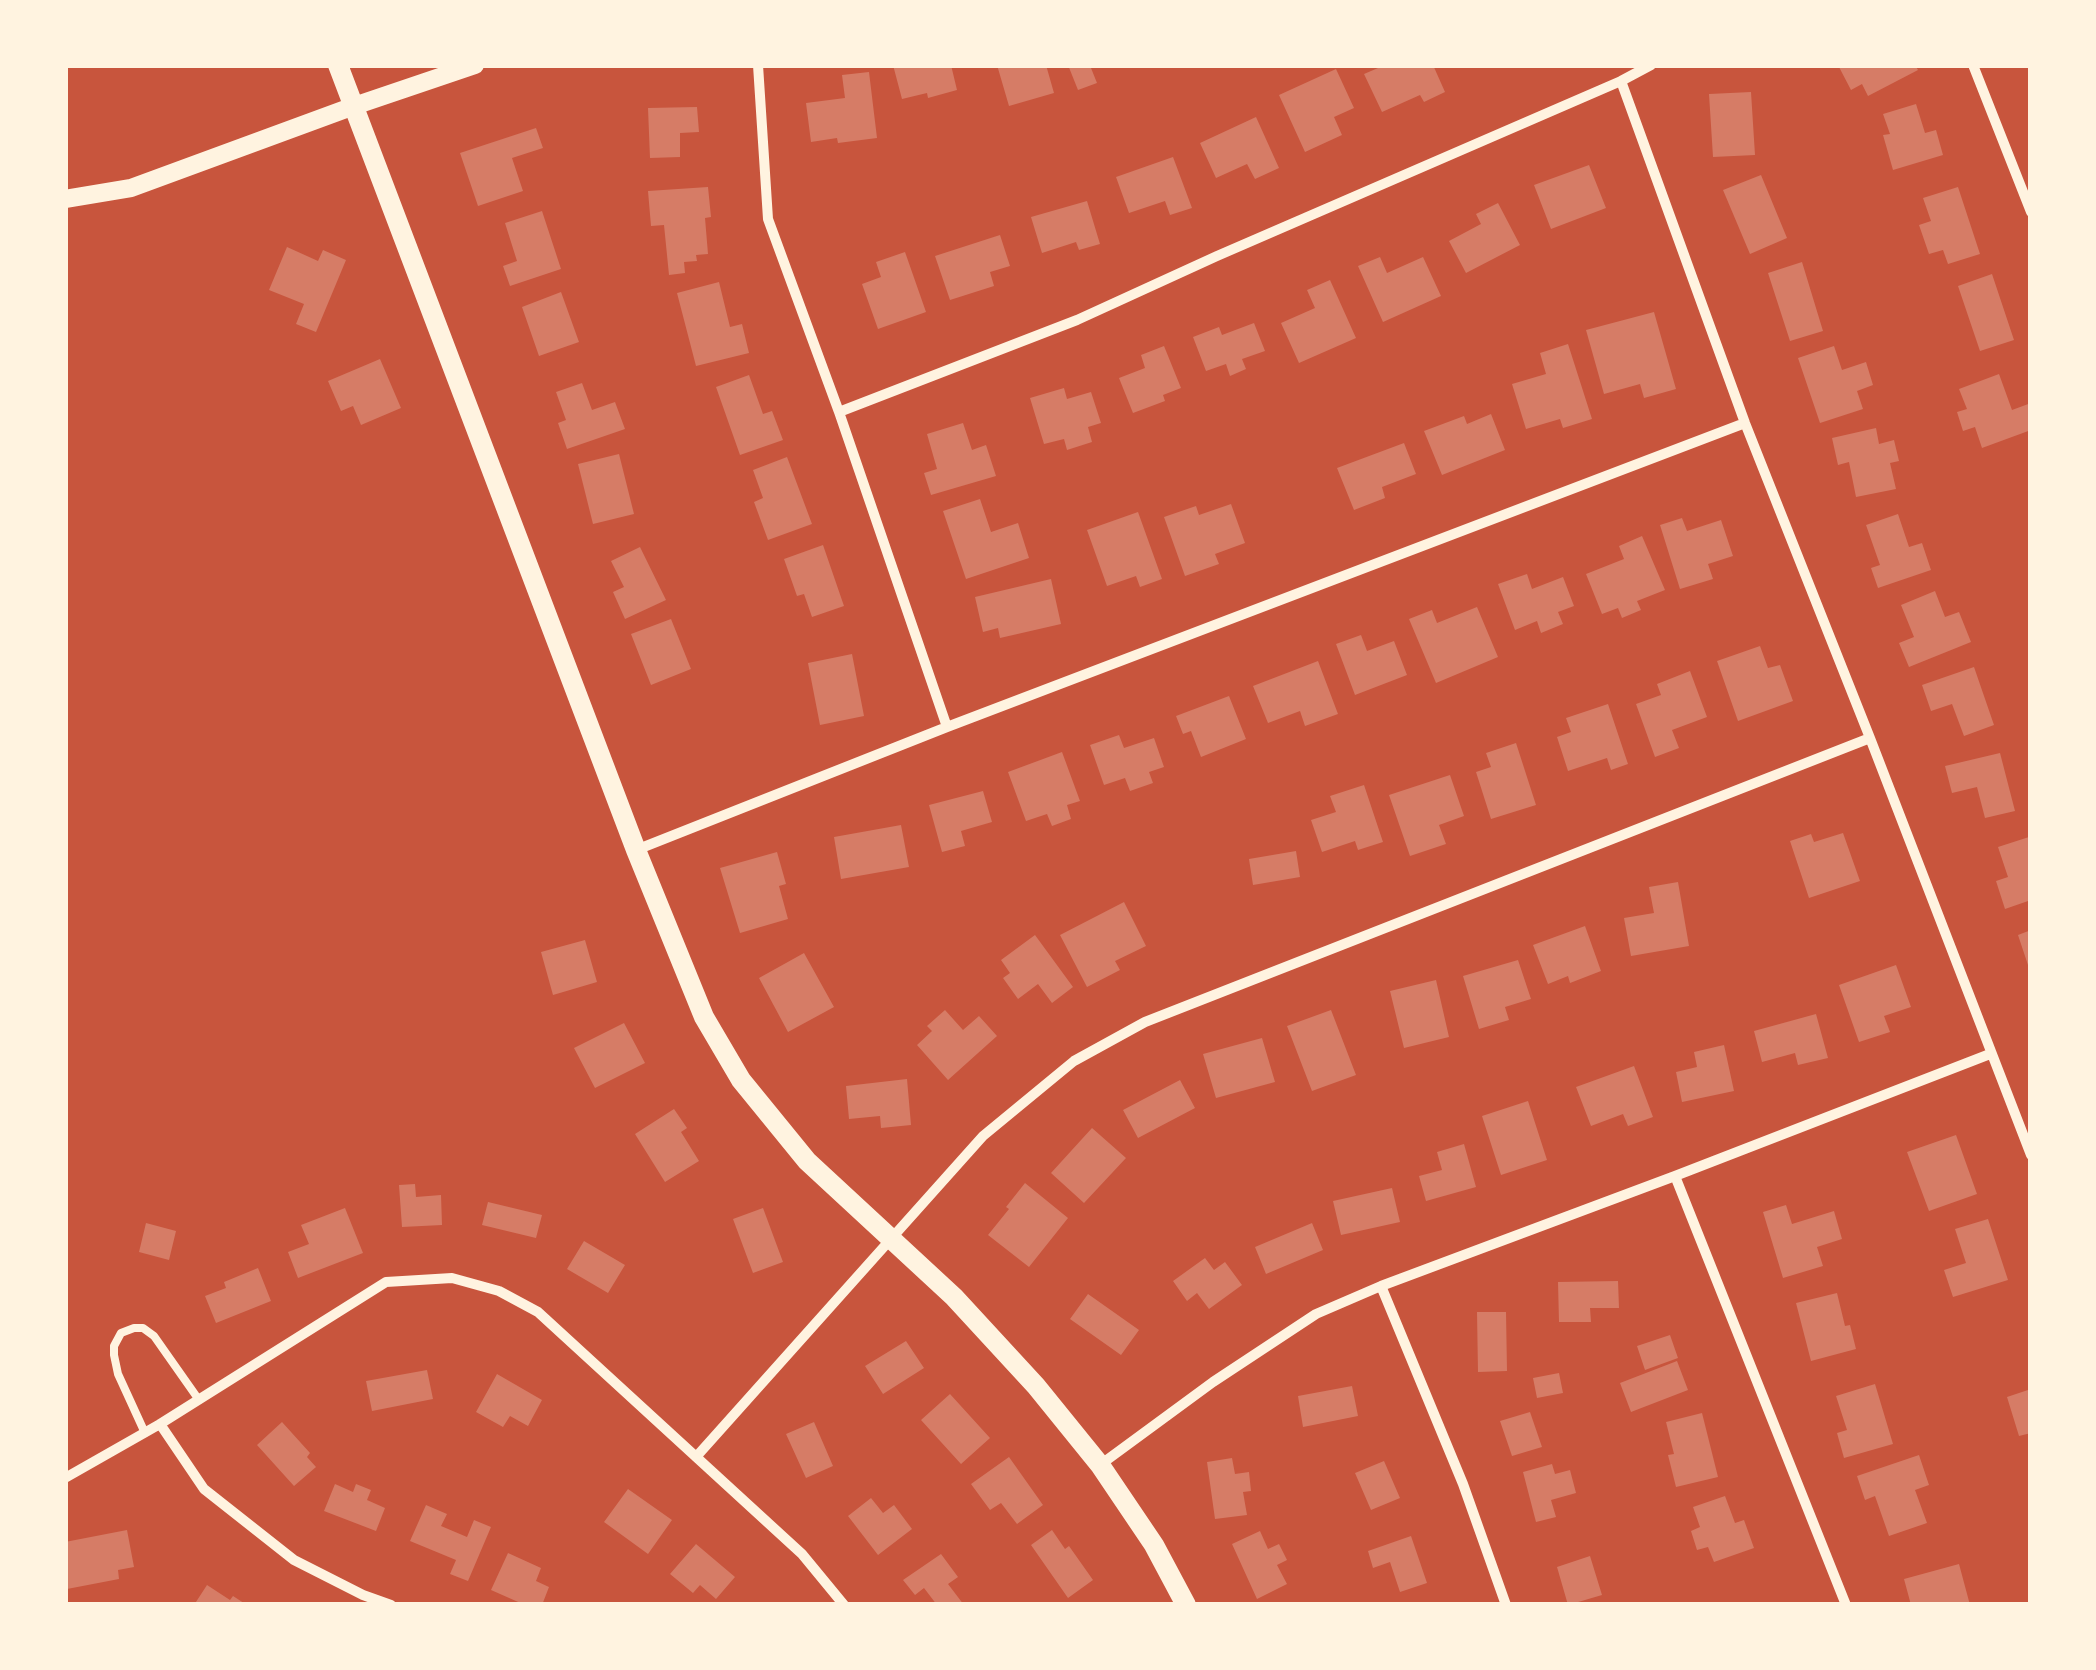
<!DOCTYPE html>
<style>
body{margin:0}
#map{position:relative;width:2096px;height:1670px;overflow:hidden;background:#c8553d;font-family:"Roboto Condensed",sans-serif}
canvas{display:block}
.frame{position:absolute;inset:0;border:68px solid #fff3e0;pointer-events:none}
</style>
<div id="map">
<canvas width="2096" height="1670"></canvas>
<div class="frame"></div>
</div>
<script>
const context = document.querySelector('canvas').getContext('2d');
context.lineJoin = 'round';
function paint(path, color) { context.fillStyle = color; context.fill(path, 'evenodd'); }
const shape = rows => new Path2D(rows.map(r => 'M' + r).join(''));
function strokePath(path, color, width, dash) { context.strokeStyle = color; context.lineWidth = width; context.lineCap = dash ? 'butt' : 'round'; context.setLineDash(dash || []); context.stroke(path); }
const building = shape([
 [893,65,951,65,957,90,928,98,927,93,902,99],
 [997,65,1046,65,1054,93,1009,106],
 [1068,65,1098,65,1091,68,1097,83,1078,90],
 [1385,65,1433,65,1445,92,1424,102,1420,95,1382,112,1364,74],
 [1843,65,1915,65,1918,70,1868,96,1862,84,1851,90,1839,67],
 [1336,69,1354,108,1334,117,1342,135,1305,152,1279,95],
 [869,72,877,138,838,143,837,138,811,142,806,103,845,98,842,75],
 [1751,92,1755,155,1713,157,1709,94],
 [1916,104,1925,133,1936,130,1943,155,1893,170,1883,135,1890,134,1883,114],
 [697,107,699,132,680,133,680,157,650,158,648,108],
 [1256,117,1279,168,1255,179,1247,164,1216,178,1200,143],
 [536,128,543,148,512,158,523,191,478,206,460,153],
 [1173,157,1192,208,1170,215,1165,201,1129,213,1116,177],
 [1589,165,1606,208,1551,229,1534,185],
 [1761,175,1787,238,1750,254,1723,190],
 [708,187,711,217,705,218,708,254,696,255,697,261,684,262,685,273,669,275,664,225,651,226,648,191],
 [1958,187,1980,254,1948,264,1943,250,1929,254,1919,225,1931,221,1923,198],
 [1087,201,1100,244,1079,250,1076,242,1042,253,1031,217],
 [1498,203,1520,245,1466,273,1449,241,1481,224,1476,214],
 [542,211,561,269,510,286,503,266,517,261,505,223],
 [1000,235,1010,266,990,272,994,286,950,300,935,256],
 [287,247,318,261,323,250,346,260,316,332,296,324,304,304,269,290],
 [905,252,926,312,878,329,862,284,881,277,876,262],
 [1380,257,1387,273,1423,257,1441,296,1383,322,1358,266],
 [1802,262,1823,331,1790,341,1768,273],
 [1992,274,2014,340,1980,351,1958,286],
 [1330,280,1356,338,1299,363,1281,323,1315,308,1307,290],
 [719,282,730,327,742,324,749,353,696,366,677,293],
 [561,292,579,342,539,356,522,307],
 [1654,312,1676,389,1644,398,1640,384,1604,394,1586,330],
 [1254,323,1265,351,1242,359,1246,369,1230,376,1226,364,1206,371,1193,337,1219,327,1222,335],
 [1568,344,1592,419,1563,428,1560,419,1526,429,1512,384,1546,374,1540,353],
 [1164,346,1181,388,1163,395,1165,401,1133,413,1119,378,1145,368,1141,355],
 [1834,346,1842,370,1866,362,1873,385,1857,391,1863,409,1820,423,1798,358],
 [380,359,401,408,361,425,353,406,341,411,328,381],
 [1999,374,2012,410,2031,403,2031,430,1982,448,1975,427,1963,431,1957,412,1967,409,1959,389],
 [749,375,763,414,772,411,783,440,740,455,716,387],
 [582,383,592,410,615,402,625,429,567,449,558,423,566,420,556,392],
 [1064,388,1067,399,1091,392,1101,423,1088,427,1092,442,1067,450,1064,439,1044,444,1030,398],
 [1491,414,1505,450,1442,475,1424,431,1464,416,1467,424],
 [963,423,972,450,986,445,996,476,931,495,924,473,937,469,927,434],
 [1876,428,1879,444,1894,440,1899,461,1890,463,1896,489,1856,497,1849,462,1838,465,1832,438],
 [1404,443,1416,474,1382,487,1385,498,1354,510,1337,468],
 [619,454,634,514,593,524,578,464],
 [787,457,812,524,768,540,754,502,763,498,753,470],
 [980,499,991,532,1018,523,1029,558,966,579,943,511],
 [1231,504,1245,543,1215,554,1219,564,1185,576,1164,517,1196,506,1199,515],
 [1138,512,1162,579,1140,587,1136,576,1107,586,1087,530],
 [1898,514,1909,547,1922,543,1931,570,1878,588,1871,568,1880,565,1866,525],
 [1682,518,1687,531,1721,520,1733,556,1708,564,1713,579,1680,589,1660,525],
 [1642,536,1665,590,1637,601,1641,610,1622,618,1618,608,1602,614,1586,574,1624,559,1619,546],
 [823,545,844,606,812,617,804,594,797,596,784,559],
 [640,547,666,600,625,619,613,592,624,587,611,561],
 [1527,574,1532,589,1563,577,1574,606,1558,612,1563,624,1541,633,1537,621,1515,630,1498,584],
 [1051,579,1061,624,1000,638,998,628,983,632,975,597],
 [1935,591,1945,617,1959,612,1971,642,1909,667,1899,643,1914,637,1901,605],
 [1477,607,1498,657,1436,683,1409,619,1432,610,1437,623],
 [671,619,691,669,651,685,631,634],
 [1361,635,1367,651,1394,641,1407,675,1355,695,1336,644],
 [1760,646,1768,668,1780,665,1793,701,1738,721,1717,661],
 [852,654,864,716,820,725,808,663],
 [1318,661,1338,714,1305,726,1300,711,1268,723,1253,686],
 [1974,667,1994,725,1964,736,1952,704,1931,711,1922,685],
 [1690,671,1707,717,1672,730,1679,748,1655,757,1636,704,1661,695,1657,684],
 [1229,696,1246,739,1201,757,1191,731,1183,734,1176,716],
 [1608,704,1628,764,1611,770,1607,758,1568,771,1557,737,1571,732,1566,718],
 [1119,735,1124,748,1154,738,1164,767,1149,772,1153,783,1130,791,1125,778,1104,785,1090,745],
 [1516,743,1536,805,1491,819,1476,772,1491,767,1486,753],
 [1062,752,1080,801,1067,805,1071,819,1052,826,1047,814,1026,821,1008,772],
 [2000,753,2015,811,1985,818,1977,787,1952,793,1945,766],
 [1450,775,1464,816,1439,825,1446,844,1410,856,1389,795],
 [1364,785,1383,842,1358,850,1355,841,1322,852,1311,820,1336,812,1330,796],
 [983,791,992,822,961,831,965,846,942,852,929,805],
 [901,825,909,867,841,879,834,837],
 [1843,833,1860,881,1809,898,1790,841,1811,834,1814,842],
 [2029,837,2031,900,2005,909,1996,881,2008,877,1998,847],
 [1296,851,1300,877,1253,885,1249,859],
 [777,852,786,884,779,886,788,919,740,933,720,868],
 [1678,882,1689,946,1631,956,1624,918,1654,913,1649,887],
 [1124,902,1146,946,1115,961,1120,970,1087,987,1060,935],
 [1585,926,1601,971,1570,983,1568,976,1548,984,1533,945],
 [2031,930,2031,971,2030,971,2018,935],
 [1035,935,1073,987,1052,1003,1038,984,1018,999,1003,978,1010,973,1001,960],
 [585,940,597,982,553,995,541,952],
 [804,953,834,1007,788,1032,759,978],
 [1518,960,1531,999,1505,1007,1509,1020,1479,1029,1463,976],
 [1896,965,1911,1007,1884,1016,1890,1032,1859,1042,1839,985],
 [1436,980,1449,1037,1404,1048,1390,991],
 [945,1010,963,1030,979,1016,997,1036,948,1080,917,1045,932,1031,927,1026],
 [1331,1010,1356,1075,1312,1091,1287,1026],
 [1816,1014,1828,1058,1798,1065,1795,1053,1762,1062,1754,1031],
 [624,1023,645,1063,595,1088,574,1048],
 [1262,1038,1275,1082,1216,1098,1203,1054],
 [1724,1045,1734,1091,1682,1102,1676,1072,1697,1067,1694,1052],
 [1634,1066,1653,1117,1628,1126,1623,1114,1591,1126,1576,1087],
 [907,1079,911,1125,881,1128,880,1116,849,1119,846,1086],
 [1180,1080,1195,1108,1138,1138,1123,1110],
 [1528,1101,1547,1160,1501,1175,1482,1116],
 [674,1109,687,1128,681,1132,699,1161,665,1182,635,1134],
 [1092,1128,1126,1158,1084,1203,1051,1173],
 [1956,1135,1977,1194,1929,1211,1907,1152],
 [1464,1144,1476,1187,1426,1201,1419,1176,1442,1170,1437,1152],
 [1025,1183,1068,1218,1029,1267,988,1235,1009,1209,1006,1207],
 [415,1184,416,1197,441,1195,442,1225,402,1227,399,1185],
 [1392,1188,1400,1222,1341,1235,1333,1201],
 [488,1202,542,1215,536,1238,482,1225],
 [1786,1205,1792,1224,1834,1211,1842,1239,1817,1247,1823,1266,1783,1278,1763,1212],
 [345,1208,363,1253,298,1278,288,1252,309,1244,301,1225],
 [763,1208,783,1262,753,1273,733,1219],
 [1988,1219,2008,1280,1953,1297,1944,1270,1966,1263,1955,1229],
 [146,1223,176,1231,169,1260,139,1252],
 [1312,1223,1323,1250,1266,1274,1255,1247],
 [584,1241,625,1265,608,1293,567,1269],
 [1205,1258,1214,1270,1225,1262,1242,1285,1209,1309,1197,1293,1187,1301,1173,1281],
 [258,1268,271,1301,216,1323,205,1296,226,1288,224,1282],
 [1618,1281,1619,1308,1590,1308,1591,1322,1559,1322,1558,1282],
 [1837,1293,1845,1326,1850,1325,1856,1349,1811,1361,1796,1303],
 [1088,1294,1139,1330,1121,1355,1070,1319],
 [1477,1312,1506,1312,1507,1371,1478,1372],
 [1670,1335,1678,1358,1645,1370,1637,1346],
 [906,1341,924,1368,883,1394,865,1366],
 [1677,1361,1688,1390,1631,1412,1620,1383],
 [427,1370,433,1399,372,1411,366,1381],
 [1559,1373,1563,1393,1537,1398,1533,1378],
 [497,1374,542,1400,528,1426,510,1416,503,1427,476,1412],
 [1875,1384,1893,1444,1844,1458,1837,1433,1847,1430,1836,1396],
 [1352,1386,1358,1416,1303,1427,1298,1396],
 [2031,1389,2031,1433,2019,1436,2007,1397],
 [950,1394,990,1438,961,1464,921,1420],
 [1530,1412,1542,1447,1512,1456,1500,1421],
 [1702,1413,1718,1477,1676,1487,1668,1455,1674,1454,1666,1422],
 [282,1422,310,1453,307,1457,316,1467,294,1486,257,1445],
 [814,1422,833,1466,806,1478,786,1434],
 [1919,1455,1929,1485,1915,1490,1927,1523,1889,1536,1875,1496,1865,1500,1857,1476],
 [1009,1457,1043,1505,1017,1524,1001,1503,990,1510,971,1484],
 [1232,1458,1235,1474,1249,1472,1251,1491,1243,1492,1247,1515,1215,1519,1207,1462],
 [1384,1461,1400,1498,1371,1510,1355,1473],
 [1552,1464,1555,1474,1570,1470,1576,1493,1551,1500,1556,1517,1536,1522,1523,1472],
 [335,1484,353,1492,356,1484,371,1490,367,1500,385,1508,376,1531,324,1511],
 [628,1489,672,1520,648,1554,604,1522],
 [1725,1496,1735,1523,1744,1520,1754,1548,1714,1562,1708,1547,1697,1550,1691,1531,1700,1527,1693,1507],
 [871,1498,883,1513,894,1505,912,1529,878,1555,848,1516],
 [426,1505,447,1514,441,1526,467,1537,474,1520,491,1527,468,1581,450,1574,456,1560,410,1541],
 [127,1530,134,1567,118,1570,119,1579,67,1589,65,1576,65,1542],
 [1052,1530,1065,1549,1069,1546,1093,1580,1068,1598,1031,1545],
 [1260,1531,1268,1549,1279,1544,1287,1560,1277,1565,1287,1584,1257,1599,1232,1544],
 [1411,1536,1427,1583,1400,1592,1390,1562,1373,1568,1368,1551],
 [696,1544,735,1577,716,1599,700,1585,693,1593,670,1574],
 [508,1553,541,1568,536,1581,549,1587,542,1605,525,1605,491,1590],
 [941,1554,958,1577,948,1584,964,1605,937,1605,924,1588,915,1595,903,1580],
 [1590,1556,1602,1595,1568,1605,1557,1567],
 [1959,1564,1970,1605,1911,1605,1904,1579],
 [207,1585,230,1600,233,1596,247,1605,194,1605]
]);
const service = shape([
 [145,1433,118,1374,114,1355,114,1346,121,1333,134,1328,143,1328,154,1336,199,1400]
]);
const minor = shape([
 [758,65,768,219,839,412,947,727],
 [1973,65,2031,212],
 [1621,81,1745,423,1870,738,2031,1155],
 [839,412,1077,320,1217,256,1621,81,1651,65],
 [636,850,947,727,1745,423],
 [1675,1176,1846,1605],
 [1381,1286,1463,1484,1506,1605],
 [160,1424,204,1489,294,1560,363,1595,391,1605],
 [696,1457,983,1136,1074,1061,1145,1022,1870,738],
 [1100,1465,1213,1382,1316,1314,1381,1286,1675,1176,1990,1054],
 [65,1478,160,1424,386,1282,452,1278,499,1291,538,1312,802,1554,844,1605]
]);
const tertiary = shape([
 [65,199,131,188,354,106,475,65]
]);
const secondary = shape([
 [338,65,636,850,704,1017,741,1080,807,1161,954,1297,1036,1386,1100,1465,1154,1545,1186,1605]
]);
paint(building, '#d67c66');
strokePath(service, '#fff3e0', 8);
strokePath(minor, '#fff3e0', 10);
strokePath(tertiary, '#fff3e0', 18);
strokePath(secondary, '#fff3e0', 20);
</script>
